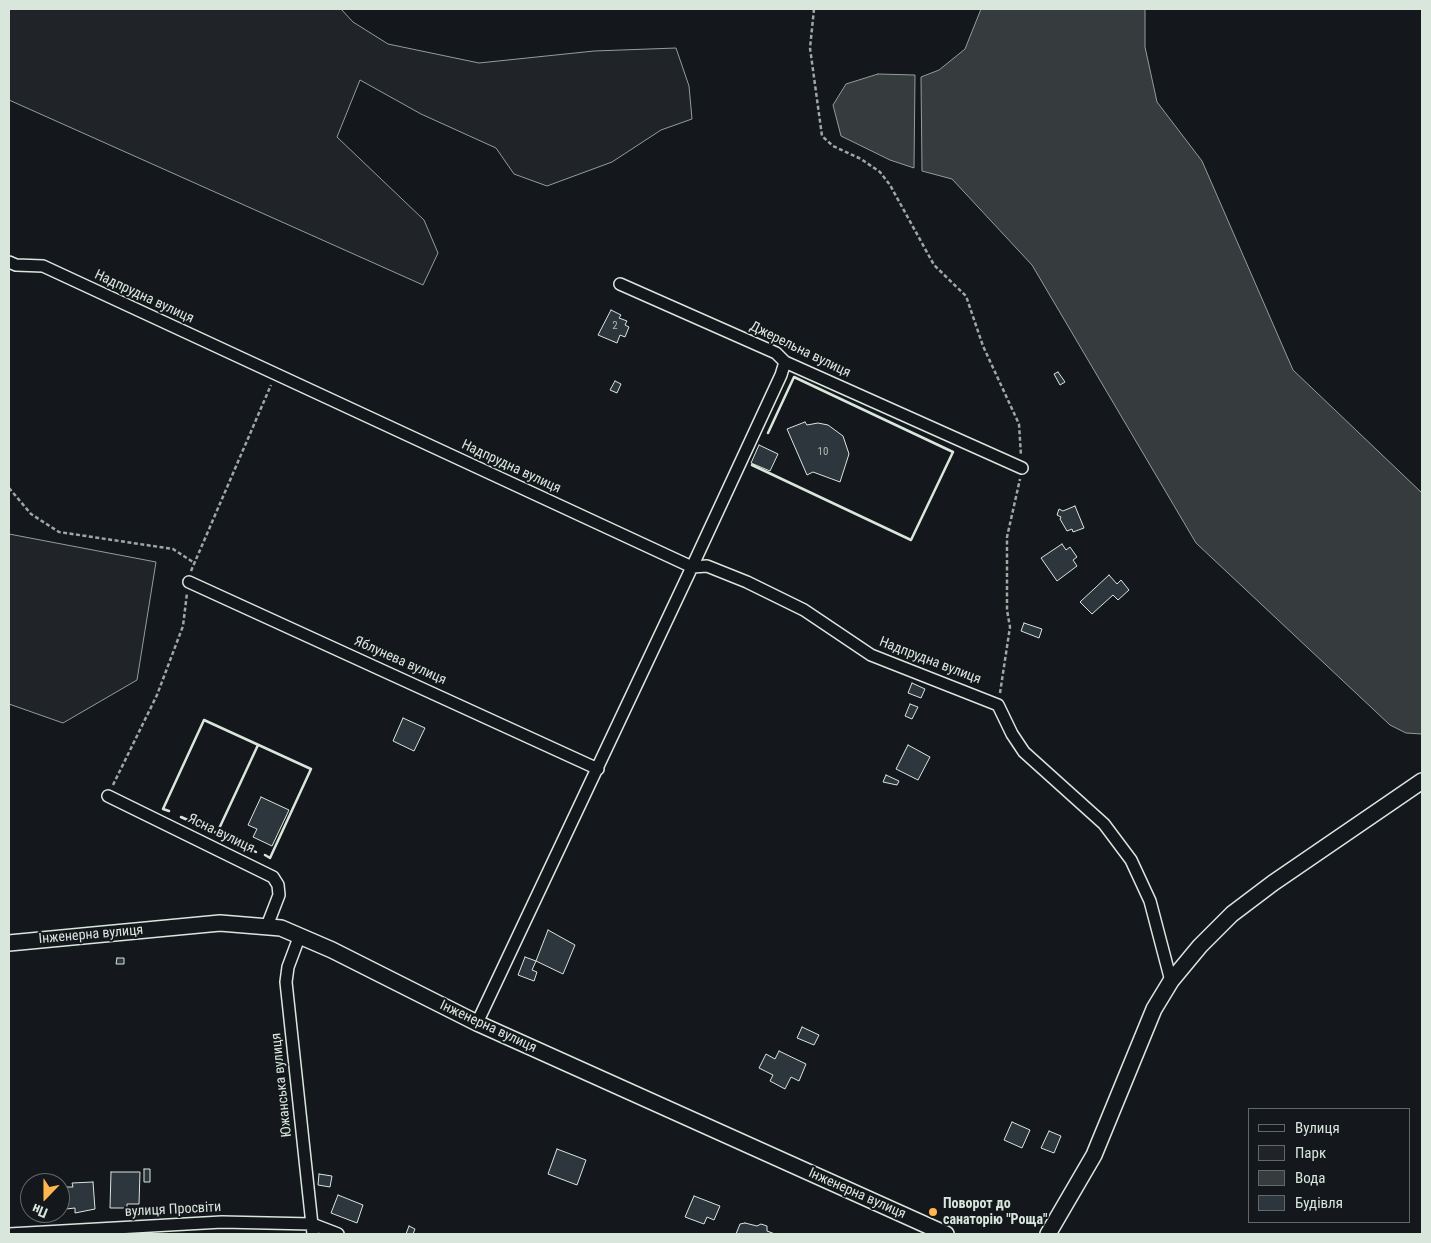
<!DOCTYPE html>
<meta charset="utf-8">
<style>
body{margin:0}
#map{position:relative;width:1431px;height:1243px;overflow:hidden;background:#14181c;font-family:"Roboto Condensed",sans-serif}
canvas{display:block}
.frame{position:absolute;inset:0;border:10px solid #d8e6dc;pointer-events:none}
.legend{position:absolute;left:1248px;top:1108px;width:162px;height:115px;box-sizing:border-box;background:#14181c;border:1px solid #626a69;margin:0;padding:6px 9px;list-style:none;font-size:15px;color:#d8e6dc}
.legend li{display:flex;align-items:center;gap:10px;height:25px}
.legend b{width:25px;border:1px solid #626a69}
.north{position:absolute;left:20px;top:1173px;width:50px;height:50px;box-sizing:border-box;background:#14181c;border:1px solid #626a69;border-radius:50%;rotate:202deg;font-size:14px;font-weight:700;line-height:20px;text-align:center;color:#d8e6dc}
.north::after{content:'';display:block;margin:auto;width:18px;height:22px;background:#ffb74d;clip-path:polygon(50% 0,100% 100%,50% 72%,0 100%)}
</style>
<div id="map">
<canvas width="1431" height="1243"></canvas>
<div class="frame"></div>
<ul class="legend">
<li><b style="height:6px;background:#14181c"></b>Вулиця</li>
<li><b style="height:14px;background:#202428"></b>Парк</li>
<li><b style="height:14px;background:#363b3e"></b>Вода</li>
<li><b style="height:14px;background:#2c363c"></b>Будівля</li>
</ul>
<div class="north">Пн</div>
</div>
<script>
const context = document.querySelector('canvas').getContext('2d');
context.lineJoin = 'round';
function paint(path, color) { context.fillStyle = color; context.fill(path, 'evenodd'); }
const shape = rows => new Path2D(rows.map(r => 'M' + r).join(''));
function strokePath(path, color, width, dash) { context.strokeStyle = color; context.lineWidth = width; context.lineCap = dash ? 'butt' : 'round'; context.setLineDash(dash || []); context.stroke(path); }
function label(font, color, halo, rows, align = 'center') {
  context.font = font + ' "Roboto Condensed",sans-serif'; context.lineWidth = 4; context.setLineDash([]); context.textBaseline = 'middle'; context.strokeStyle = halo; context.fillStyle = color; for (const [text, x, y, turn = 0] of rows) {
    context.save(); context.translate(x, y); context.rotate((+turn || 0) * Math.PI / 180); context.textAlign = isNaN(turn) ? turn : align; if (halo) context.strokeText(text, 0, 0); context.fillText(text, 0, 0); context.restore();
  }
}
const green = shape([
 [9,9,341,9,353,22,388,44,479,63,594,51,676,48,689,86,692,119,661,130,612,162,547,186,514,174,496,148,421,114,360,80,337,137,424,220,438,253,423,285,9,100,9,9],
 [9,534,156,562,137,680,63,723,9,704,9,534]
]);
const water = shape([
 [981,9,1145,9,1145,47,1157,102,1202,161,1293,370,1422,493,1422,734,1406,733,1390,725,1196,543,1032,265,952,179,922,171,921,77,939,70,965,49,981,9],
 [878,74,915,75,914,168,890,160,841,136,833,105,846,84,878,74]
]);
const building = shape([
 [611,310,621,315,619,318,627,321,625,325,629,327,625,337,620,335,617,343,598,335,611,310],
 [1058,372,1065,382,1060,385,1054,374,1058,372],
 [615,381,621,384,617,393,610,390,615,381],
 [805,422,807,425,818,423,828,425,843,436,849,454,840,482,813,472,807,475,787,429,805,422],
 [759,445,778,454,770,471,751,463,759,445],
 [1075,506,1084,528,1073,532,1072,529,1067,531,1060,519,1061,517,1057,515,1059,509,1063,511,1075,506],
 [1062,544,1066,550,1070,547,1077,557,1073,560,1077,566,1057,581,1041,558,1062,544],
 [1109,575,1117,584,1121,580,1129,590,1118,600,1113,595,1092,614,1080,602,1109,575],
 [1024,623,1042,629,1039,638,1021,631,1024,623],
 [912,683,925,689,921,698,908,693,912,683],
 [910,704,918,707,912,719,905,716,910,704],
 [403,718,425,728,414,751,393,741,403,718],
 [908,745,930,757,918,780,896,769,908,745],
 [886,775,899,781,897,785,883,782,886,775],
 [261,797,289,810,272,846,253,837,257,829,248,825,261,797],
 [548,930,575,945,563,974,536,961,548,930],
 [525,957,536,961,532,970,537,972,534,981,518,975,525,957],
 [117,958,124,958,124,964,116,964,117,958],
 [802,1027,819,1035,814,1045,797,1038,802,1027],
 [779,1051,806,1064,799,1081,791,1077,785,1089,770,1081,773,1075,759,1068,766,1054,775,1059,779,1051],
 [1012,1122,1030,1130,1022,1148,1004,1140,1012,1122],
 [1049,1131,1061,1136,1054,1153,1041,1148,1049,1131],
 [557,1149,586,1160,577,1185,548,1174,557,1149],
 [144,1169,150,1169,150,1182,144,1182,144,1169],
 [111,1172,140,1172,139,1204,127,1204,127,1208,110,1208,111,1172],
 [319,1174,332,1176,330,1187,318,1185,319,1174],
 [93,1182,95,1209,75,1213,75,1208,66,1209,65,1187,73,1187,72,1183,93,1182],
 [338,1195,363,1205,357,1223,331,1213,338,1195],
 [694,1196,720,1206,714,1220,707,1217,704,1224,685,1217,694,1196],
 [745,1223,757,1226,761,1224,767,1226,767,1231,775,1234,736,1234,740,1224,745,1223],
 [409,1226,415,1229,413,1234,406,1234,409,1226]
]);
const path = shape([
 [814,9,810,48,822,136,833,146,861,159,880,172,890,185,934,265,966,296,983,346,1019,424,1021,456],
 [9,488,31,514,59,532,173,549,193,562],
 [191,571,271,385],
 [1000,693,1010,627,1007,610,1007,537,1020,479],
 [113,785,157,695,183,626,187,593]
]);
const minor = shape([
 [9,262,16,265,43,266,692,567,707,566,747,582,804,610,871,655,998,705,1012,734,1024,752,1104,824,1131,860,1150,901,1171,981],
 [620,284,776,353,785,362,1022,468],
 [189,582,598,769],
 [108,796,273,877,278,885,279,895,267,926],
 [300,935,288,967,286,982,313,1234],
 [477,1023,692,567,781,375,785,362],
 [9,1234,222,1222,312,1224,338,1234]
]);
const tertiary = shape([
 [9,943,220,923,281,928,332,950,477,1023,946,1234],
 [1048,1234,1094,1155,1154,1009,1171,981,1200,946,1232,914,1273,883,1422,781]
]);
const wall = shape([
 [752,465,911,540,953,452,794,377,768,433],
 [169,811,163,809,204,720,311,769,270,858,265,855],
 [181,817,217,833,258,745],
 [217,833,256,852]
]);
const markers = [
 [933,1212,5,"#ffb74d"]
];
const numberNames = [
 ["2",615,326],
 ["10",823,452]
];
const streetNames = [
 ["Надпрудна вулиця",144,297,25],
 ["Джерельна вулиця",800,350,26],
 ["Надпрудна вулиця",511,467,25],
 ["Яблунева вулиця",400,661,24],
 ["Надпрудна вулиця",930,661,21],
 ["Ясна вулиця",221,834,26],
 ["Інженерна вулиця",91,935,-5],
 ["Інженерна вулиця",488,1027,25],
 ["Южанська вулиця",282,1085,-96],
 ["Інженерна вулиця",857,1194,24],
 ["вулиця Просвіти",173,1210,-3]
];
const poiNames = [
 ["Поворот до",943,1204],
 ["санаторію \"Роща\"",943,1220]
];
paint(green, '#202428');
strokePath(green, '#939e99', 1);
paint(water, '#363b3e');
strokePath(water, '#939e99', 1);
paint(building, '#2c363c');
strokePath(building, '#d8e6dc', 1);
strokePath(minor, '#d8e6dc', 14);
strokePath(tertiary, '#d8e6dc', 18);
strokePath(path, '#9da8a2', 2.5, [4, 2.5]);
strokePath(minor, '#14181c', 11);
strokePath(tertiary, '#14181c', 15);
strokePath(wall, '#d8e6dc', 2.5);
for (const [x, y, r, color] of markers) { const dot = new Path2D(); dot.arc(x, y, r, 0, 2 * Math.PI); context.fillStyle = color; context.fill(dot); strokePath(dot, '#14181c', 2); }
label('11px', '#adbab4', null, numberNames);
label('14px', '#d8e6dc', '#14181c', streetNames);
label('bold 14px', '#d8e6dc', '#14181c', poiNames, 'left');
</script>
